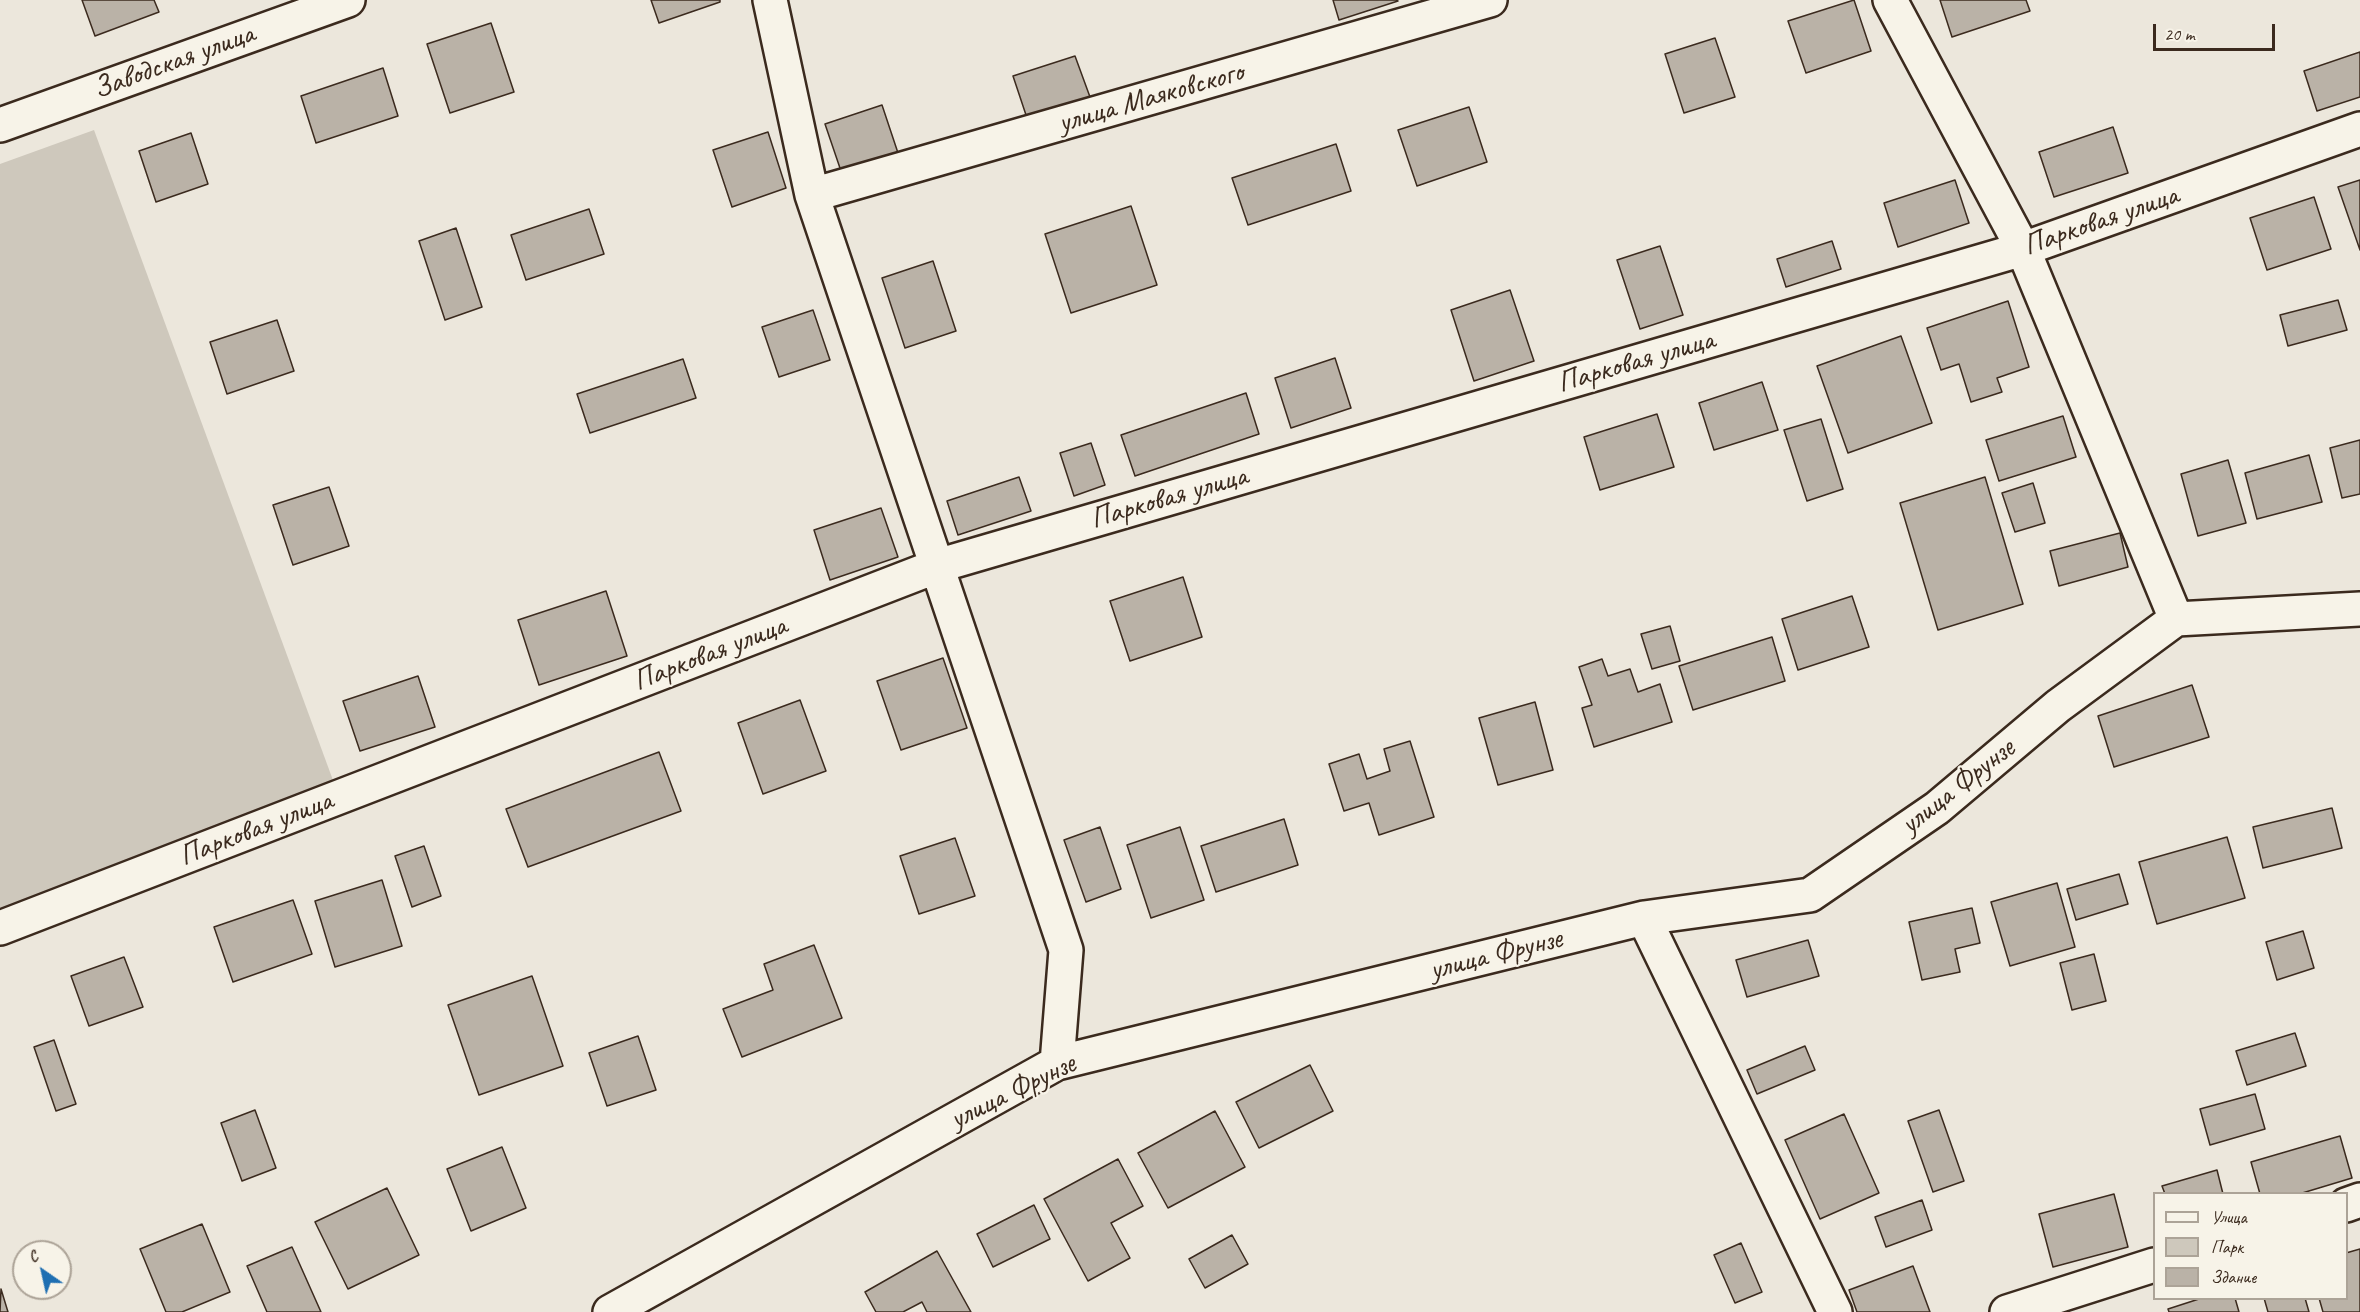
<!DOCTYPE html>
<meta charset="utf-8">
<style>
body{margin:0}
#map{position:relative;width:2360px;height:1312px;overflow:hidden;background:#ece7dc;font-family:Caveat,sans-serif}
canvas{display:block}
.legend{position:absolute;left:2153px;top:1192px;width:195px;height:108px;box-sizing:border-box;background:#f7f3e8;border:2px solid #aca397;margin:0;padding:8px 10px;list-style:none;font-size:18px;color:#3b2a1e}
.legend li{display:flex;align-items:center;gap:12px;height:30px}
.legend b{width:30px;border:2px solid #aca397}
.north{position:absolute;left:12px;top:1240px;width:60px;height:60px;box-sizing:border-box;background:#f7f3e8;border:2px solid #aca397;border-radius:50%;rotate:326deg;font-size:16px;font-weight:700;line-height:24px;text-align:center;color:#3b2a1e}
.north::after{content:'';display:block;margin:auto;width:21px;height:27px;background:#1f6fb2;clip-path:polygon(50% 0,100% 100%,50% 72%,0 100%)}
.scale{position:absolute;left:2153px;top:24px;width:122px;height:27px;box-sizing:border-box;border:3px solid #3b2a1e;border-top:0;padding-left:8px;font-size:18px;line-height:21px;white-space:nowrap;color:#3b2a1e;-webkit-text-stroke:4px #f7f3e8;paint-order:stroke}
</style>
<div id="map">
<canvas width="2360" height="1312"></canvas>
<ul class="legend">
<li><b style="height:8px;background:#f7f3e8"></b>Улица</li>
<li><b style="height:16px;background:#cec8bc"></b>Парк</li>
<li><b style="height:16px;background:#bab2a7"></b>Здание</li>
</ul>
<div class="north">С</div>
<div class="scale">20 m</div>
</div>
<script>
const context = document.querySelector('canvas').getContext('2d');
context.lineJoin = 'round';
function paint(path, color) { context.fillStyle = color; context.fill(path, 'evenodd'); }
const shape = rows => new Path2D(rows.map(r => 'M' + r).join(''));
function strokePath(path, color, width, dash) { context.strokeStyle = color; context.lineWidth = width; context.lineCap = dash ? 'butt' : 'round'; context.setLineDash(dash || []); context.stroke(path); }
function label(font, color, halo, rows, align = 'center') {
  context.font = font + ' Caveat,sans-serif'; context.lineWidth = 4.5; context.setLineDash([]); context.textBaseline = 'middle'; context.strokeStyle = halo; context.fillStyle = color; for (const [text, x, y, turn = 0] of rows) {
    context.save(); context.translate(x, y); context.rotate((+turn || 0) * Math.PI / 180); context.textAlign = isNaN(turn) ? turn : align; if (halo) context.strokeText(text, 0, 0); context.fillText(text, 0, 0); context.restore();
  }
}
const green = shape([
 [94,130,334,783,0,910,0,164]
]);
const building = shape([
 [82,0,154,0,159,12,95,36,82,0],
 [651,0,720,0,720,2,659,23,651,0],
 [1333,0,1397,0,1398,1,1339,20,1333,0],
 [1854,0,1871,51,1806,73,1788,21,1854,0],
 [1940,0,2026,0,2030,11,1952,37,1940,0],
 [491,23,514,92,450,113,427,44,491,23],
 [1715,38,1735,97,1684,113,1665,54,1715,38],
 [2360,52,2360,97,2317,111,2304,71,2360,52],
 [1075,56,1090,97,1027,118,1013,76,1075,56],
 [383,68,398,116,316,143,301,96,383,68],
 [882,105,899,156,842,174,825,124,882,105],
 [1469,107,1487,162,1417,186,1398,130,1469,107],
 [2113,127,2128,173,2054,197,2039,152,2113,127],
 [768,132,786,188,732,207,713,150,768,132],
 [191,133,208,184,156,202,139,151,191,133],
 [1336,144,1351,191,1248,225,1232,178,1336,144],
 [1955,180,1969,223,1898,247,1884,203,1955,180],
 [2360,180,2360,250,2338,187,2360,180],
 [2314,197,2331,249,2267,270,2250,218,2314,197],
 [1131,206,1157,285,1071,313,1045,234,1131,206],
 [589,209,604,254,526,280,511,235,589,209],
 [456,228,482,307,445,320,419,241,456,228],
 [1832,241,1841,269,1786,287,1777,259,1832,241],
 [1660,246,1683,315,1640,329,1617,260,1660,246],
 [933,261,956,331,905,348,882,278,933,261],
 [1510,290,1534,361,1474,381,1451,310,1510,290],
 [2338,300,2347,330,2288,346,2280,315,2338,300],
 [2008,301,2029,367,1997,378,2002,392,1971,402,1959,364,1941,370,1927,328,2008,301],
 [813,310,830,360,779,377,762,327,813,310],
 [277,320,294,371,227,394,210,342,277,320],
 [1901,336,1932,423,1848,453,1817,366,1901,336],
 [1335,358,1351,408,1291,428,1275,378,1335,358],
 [683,359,696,398,590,433,577,394,683,359],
 [1762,382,1778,430,1714,450,1699,403,1762,382],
 [1246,393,1259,434,1135,476,1121,435,1246,393],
 [1657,414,1674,467,1600,490,1584,437,1657,414],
 [2063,416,2076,457,1999,481,1986,440,2063,416],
 [1821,419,1843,489,1807,501,1784,430,1821,419],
 [2360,440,2360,494,2342,498,2330,448,2360,440],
 [1091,443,1105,485,1074,496,1060,453,1091,443],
 [2309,455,2322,502,2257,519,2245,473,2309,455],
 [2228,460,2246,523,2198,536,2181,474,2228,460],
 [1019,477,1031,511,958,535,947,501,1019,477],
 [1985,477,2023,604,1938,630,1900,503,1985,477],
 [2033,483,2045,523,2015,532,2002,493,2033,483],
 [329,487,349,546,293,565,273,505,329,487],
 [881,508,898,557,830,580,814,530,881,508],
 [2120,533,2128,567,2059,586,2050,551,2120,533],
 [1183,577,1202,637,1130,661,1110,601,1183,577],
 [606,591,627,656,539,685,518,620,606,591],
 [1852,596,1869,647,1798,670,1782,619,1852,596],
 [1670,626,1680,661,1652,669,1641,634,1670,626],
 [1772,637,1785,681,1693,710,1679,666,1772,637],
 [943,658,967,728,901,750,877,681,943,658],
 [1602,659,1608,676,1630,669,1638,692,1660,684,1672,722,1594,747,1582,708,1592,705,1579,667,1602,659],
 [418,676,435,727,360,751,343,701,418,676],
 [2192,685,2209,737,2114,767,2098,716,2192,685],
 [800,700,826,771,763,794,738,723,800,700],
 [1535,702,1553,770,1498,785,1479,718,1535,702],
 [1410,741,1434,817,1379,835,1369,803,1344,811,1329,764,1359,754,1367,779,1390,771,1384,749,1410,741],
 [659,752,681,811,528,867,506,809,659,752],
 [2332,808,2342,848,2263,868,2253,827,2332,808],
 [1284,819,1298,865,1216,892,1201,846,1284,819],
 [1100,827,1121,889,1086,902,1064,840,1100,827],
 [1180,827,1204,900,1151,918,1127,845,1180,827],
 [2227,837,2245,898,2157,924,2139,862,2227,837],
 [955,838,975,896,919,914,900,856,955,838],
 [424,846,441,896,412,907,395,856,424,846],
 [2119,874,2128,904,2076,920,2067,889,2119,874],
 [382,880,402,946,335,967,315,901,382,880],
 [2057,883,2075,947,2010,966,1991,902,2057,883],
 [293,900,312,954,233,982,214,927,293,900],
 [1972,908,1980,943,1955,949,1960,972,1922,980,1909,922,1972,908],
 [2303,931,2314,968,2277,980,2266,942,2303,931],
 [1808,940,1819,976,1747,997,1736,960,1808,940],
 [814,945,842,1018,742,1057,723,1009,773,990,764,964,814,945],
 [2094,954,2106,1001,2072,1010,2060,963,2094,954],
 [124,957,143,1007,89,1026,71,976,124,957],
 [532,976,563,1066,479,1095,448,1005,532,976],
 [2295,1033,2306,1066,2247,1085,2236,1051,2295,1033],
 [638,1036,656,1090,607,1106,589,1053,638,1036],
 [54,1040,76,1104,56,1111,34,1047,54,1040],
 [1805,1046,1815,1070,1757,1094,1747,1070,1805,1046],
 [1310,1065,1333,1111,1259,1148,1236,1102,1310,1065],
 [2255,1094,2265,1129,2210,1145,2200,1109,2255,1094],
 [255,1110,276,1168,242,1181,221,1123,255,1110],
 [1939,1110,1964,1181,1933,1192,1908,1121,1939,1110],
 [1215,1111,1245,1167,1168,1208,1138,1153,1215,1111],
 [1844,1114,1879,1193,1820,1219,1785,1140,1844,1114],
 [2340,1136,2352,1178,2299,1194,2260,1194,2251,1162,2340,1136],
 [502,1147,526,1208,471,1231,447,1169,502,1147],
 [1118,1159,1143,1206,1111,1223,1130,1258,1088,1281,1044,1199,1118,1159],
 [2217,1170,2223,1194,2165,1194,2162,1186,2217,1170],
 [387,1188,419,1255,348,1289,315,1222,387,1188],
 [2114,1194,2128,1247,2053,1267,2039,1214,2114,1194],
 [1922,1200,1932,1230,1886,1247,1875,1217,1922,1200],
 [1034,1205,1050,1239,993,1267,977,1234,1034,1205],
 [202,1224,230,1292,182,1312,166,1312,140,1249,202,1224],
 [1232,1235,1248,1264,1205,1288,1189,1259,1232,1235],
 [1741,1243,1762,1292,1735,1303,1714,1255,1741,1243],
 [292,1247,321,1312,267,1312,247,1266,292,1247],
 [2360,1249,2360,1312,2323,1312,2319,1298,2346,1298,2346,1253,2360,1249],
 [937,1251,971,1312,927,1312,922,1302,903,1312,876,1312,865,1292,937,1251],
 [1913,1266,1930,1312,1857,1312,1849,1290,1913,1266],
 [1,1289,8,1312,0,1312,1,1289],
 [2202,1298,2235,1298,2239,1312,2169,1312,2168,1309,2202,1298],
 [2264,1298,2305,1298,2309,1312,2268,1312,2264,1298]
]);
const minor = shape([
 [770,0,812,195,1066,950,1057,1063],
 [1890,0,2023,249,2176,619],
 [0,125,348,0],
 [812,195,1490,0],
 [1644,918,1835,1312],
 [0,928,937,566,2023,249,2360,129],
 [2346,1205,2360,1200],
 [610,1312,1057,1063,1644,918,1810,895,1937,808,2058,706,2176,619,2360,609],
 [2007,1312,2154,1265]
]);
const streetNames = [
 ["Заводская улица",174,62,-20],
 ["улица Маяковского",1151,98,-16],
 ["Парковая улица",2101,221,-19],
 ["Парковая улица",1636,362,-16],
 ["Парковая улица",1169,498,-16],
 ["Парковая улица",710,654,-21],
 ["улица Фрунзе",1958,787,-38],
 ["Парковая улица",256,829,-21],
 ["улица Фрунзе",1496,955,-14],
 ["улица Фрунзе",1013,1092,-26]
];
paint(green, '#cec8bc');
paint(building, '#bab2a7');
strokePath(building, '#3b2a1e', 1.5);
strokePath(minor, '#3b2a1e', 38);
strokePath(minor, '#f7f3e8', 33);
label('30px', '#3b2a1e', '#f7f3e8', streetNames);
</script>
